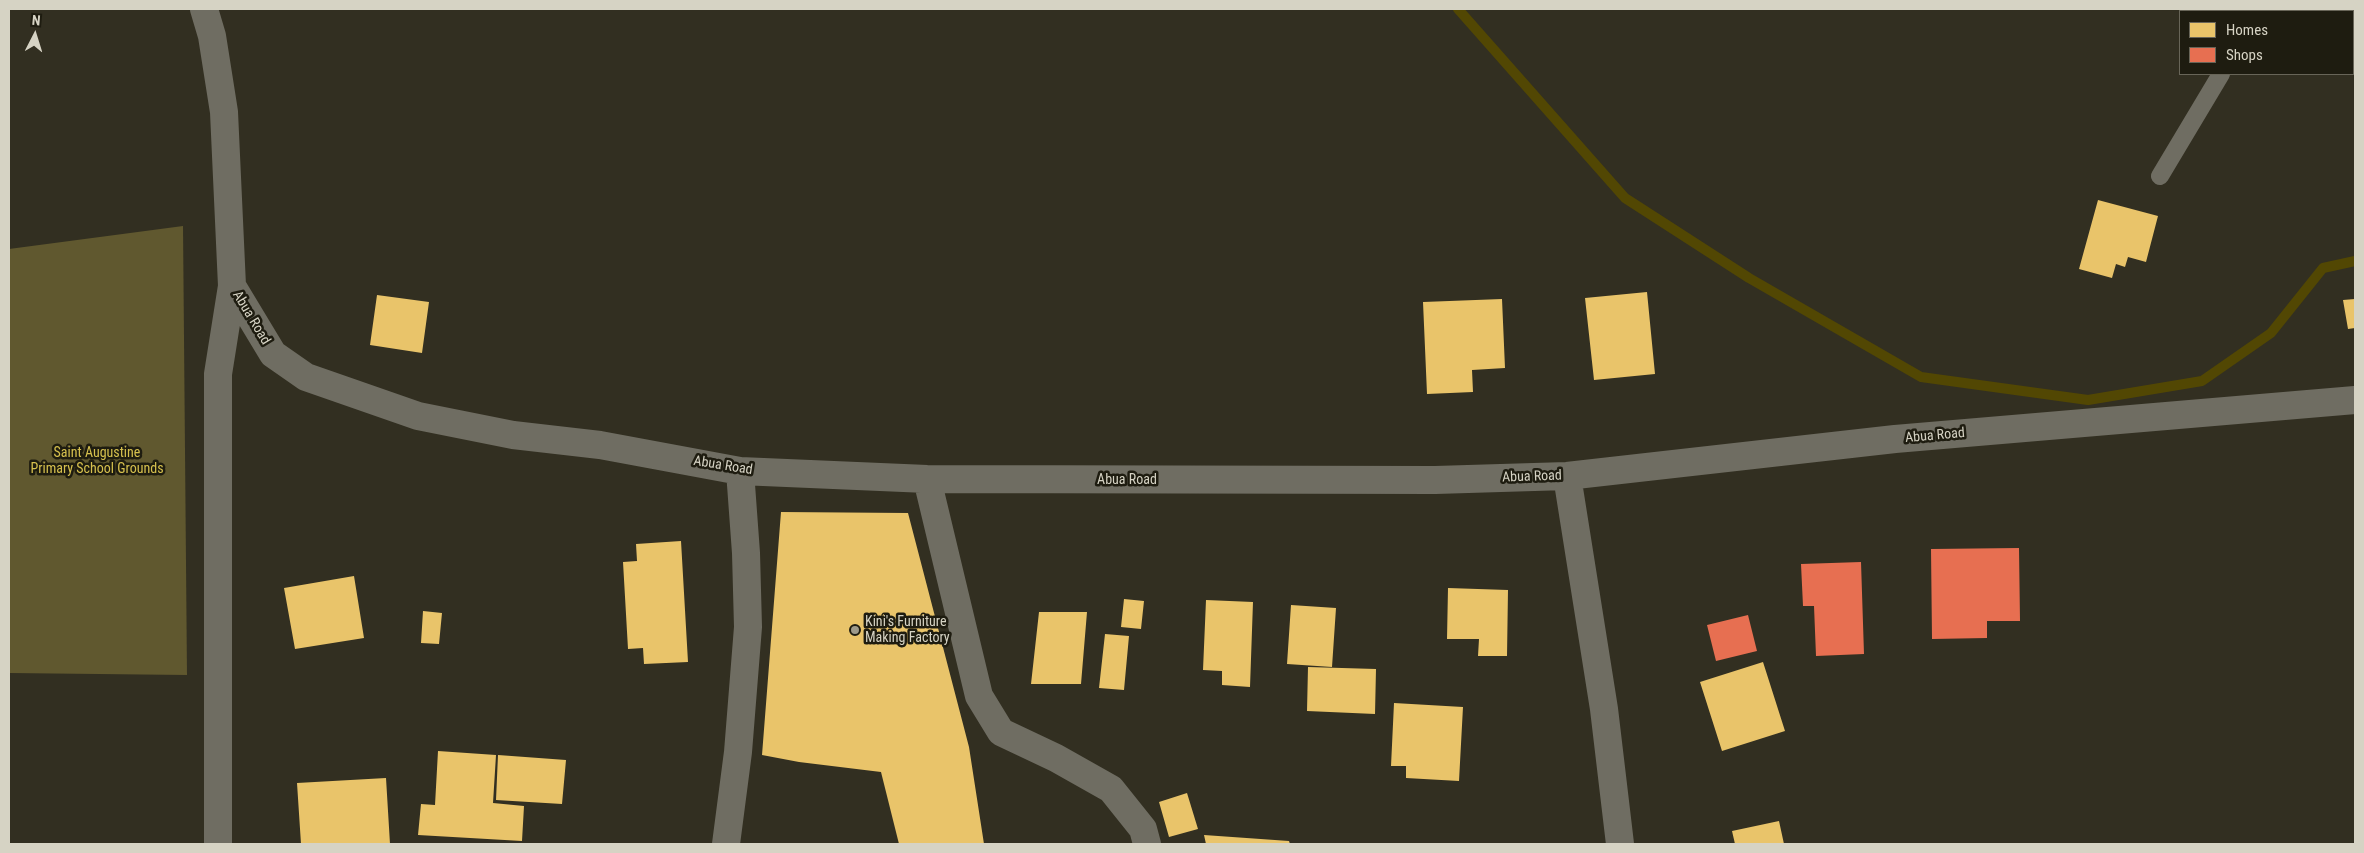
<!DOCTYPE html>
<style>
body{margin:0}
#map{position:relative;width:2364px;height:853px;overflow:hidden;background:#322f21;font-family:"Roboto Condensed",sans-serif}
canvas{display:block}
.frame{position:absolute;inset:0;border:10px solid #d6d3c4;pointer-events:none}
.legend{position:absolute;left:2179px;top:10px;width:175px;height:65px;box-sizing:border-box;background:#1e1c10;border:1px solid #686558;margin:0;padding:6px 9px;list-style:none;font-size:15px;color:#d6d3c4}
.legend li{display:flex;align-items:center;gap:10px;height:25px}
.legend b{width:25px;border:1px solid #686558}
.north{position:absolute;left:10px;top:10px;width:50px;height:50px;-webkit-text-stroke:4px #1e1c10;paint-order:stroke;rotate:5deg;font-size:14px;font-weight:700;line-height:20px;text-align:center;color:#d6d3c4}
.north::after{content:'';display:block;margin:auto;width:18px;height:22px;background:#d6d3c4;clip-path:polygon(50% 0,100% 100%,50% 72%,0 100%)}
</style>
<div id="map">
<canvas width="2364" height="853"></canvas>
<div class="frame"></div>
<ul class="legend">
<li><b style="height:14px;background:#e9c46a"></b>Homes</li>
<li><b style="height:14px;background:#e76f51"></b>Shops</li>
</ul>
<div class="north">N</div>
</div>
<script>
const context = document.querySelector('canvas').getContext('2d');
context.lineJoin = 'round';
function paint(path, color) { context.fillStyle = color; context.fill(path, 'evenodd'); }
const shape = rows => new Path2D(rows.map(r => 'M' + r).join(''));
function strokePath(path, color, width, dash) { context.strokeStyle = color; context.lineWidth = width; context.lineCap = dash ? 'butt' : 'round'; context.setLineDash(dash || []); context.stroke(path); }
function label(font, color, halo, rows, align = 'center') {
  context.font = font + ' "Roboto Condensed",sans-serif'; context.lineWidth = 5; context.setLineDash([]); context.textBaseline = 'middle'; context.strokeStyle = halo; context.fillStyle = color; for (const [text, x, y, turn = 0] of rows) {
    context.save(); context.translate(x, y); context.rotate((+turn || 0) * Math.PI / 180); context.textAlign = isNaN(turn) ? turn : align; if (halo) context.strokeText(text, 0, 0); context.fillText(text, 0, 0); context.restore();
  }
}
const green = shape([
 [183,226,187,675,9,673,9,249]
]);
const homes = shape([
 [2273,9,2332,9,2331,11,2273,11],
 [2098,200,2158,216,2146,262,2128,257,2125,267,2116,264,2112,278,2079,269],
 [1647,292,1655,374,1594,380,1585,298],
 [377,295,429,302,422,353,370,345],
 [1502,299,1505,368,1472,370,1473,392,1427,394,1423,302],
 [2355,299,2355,328,2348,329,2343,300],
 [781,512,908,513,969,747,984,844,899,844,881,772,799,762,762,755],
 [681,541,688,662,644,664,643,648,628,649,623,562,637,561,636,544],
 [354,576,364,638,295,649,284,588],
 [1448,588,1508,590,1507,656,1478,656,1479,639,1447,639],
 [1124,599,1144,601,1141,629,1121,627],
 [1206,600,1253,602,1250,687,1222,685,1222,671,1203,670],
 [1291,605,1336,608,1332,667,1287,664],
 [423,611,442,613,439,644,421,643],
 [1039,612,1087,612,1081,684,1031,684],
 [1105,634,1129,636,1124,690,1099,688],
 [1763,662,1785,731,1722,751,1700,682],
 [1308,667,1376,669,1375,714,1307,711],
 [1394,703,1463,707,1459,781,1406,778,1406,766,1391,766],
 [438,751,496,755,493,803,524,806,522,841,418,835,421,804,435,805],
 [498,755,566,760,562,804,496,800],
 [386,778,390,844,301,844,297,783],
 [1187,793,1198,829,1169,837,1159,802],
 [1779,821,1784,844,1735,844,1732,831],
 [1204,835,1289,841,1290,844,1206,844]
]);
const shops = shape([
 [2019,548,2020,621,1987,621,1987,638,1932,639,1931,549],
 [1861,562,1864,654,1816,656,1814,606,1803,606,1801,564],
 [1748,615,1757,651,1716,661,1707,625]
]);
const stream = shape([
 [1458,9,1625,198,1749,278,1921,377,2088,400,2202,381,2271,333,2323,268,2355,261]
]);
const lane = shape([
 [2247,11,2248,9],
 [2160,176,2221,74]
]);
const street = shape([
 [204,9,212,36,224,112,232,286,273,354,306,377,418,416,513,435,600,445,740,471,927,479,1435,480,1567,476,1895,439,2355,400],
 [1567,476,1604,709,1620,844],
 [927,479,979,696,1001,732,1056,758,1111,789,1143,829,1147,844],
 [218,844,218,374,232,286],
 [726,844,738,752,748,627,746,553,740,471]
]);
const markers = [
 [855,630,5,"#9d9a8b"]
];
const streetNames = [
 ["Abua Road",251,318,59],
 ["Abua Road",1935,436,-5],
 ["Abua Road",723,466,9],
 ["Abua Road",1532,477,-2],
 ["Abua Road",1127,480]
];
const parkNames = [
 ["Saint Augustine",97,453],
 ["Primary School Grounds",97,469]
];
const poiNames = [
 ["Kini's Furniture",865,622],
 ["Making Factory",865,638]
];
paint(green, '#60582f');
paint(homes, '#e9c46a');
paint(shops, '#e76f51');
strokePath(stream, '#524703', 10);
strokePath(lane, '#6f6d62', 18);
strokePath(street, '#6f6d62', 28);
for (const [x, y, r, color] of markers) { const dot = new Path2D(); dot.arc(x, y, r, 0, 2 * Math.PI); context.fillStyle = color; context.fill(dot); strokePath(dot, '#1e1c10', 2); }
label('14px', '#d6d3c4', '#1e1c10', streetNames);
label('14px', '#d6c04e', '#1e1c10', parkNames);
label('14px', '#d6d3c4', '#1e1c10', poiNames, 'left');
</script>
